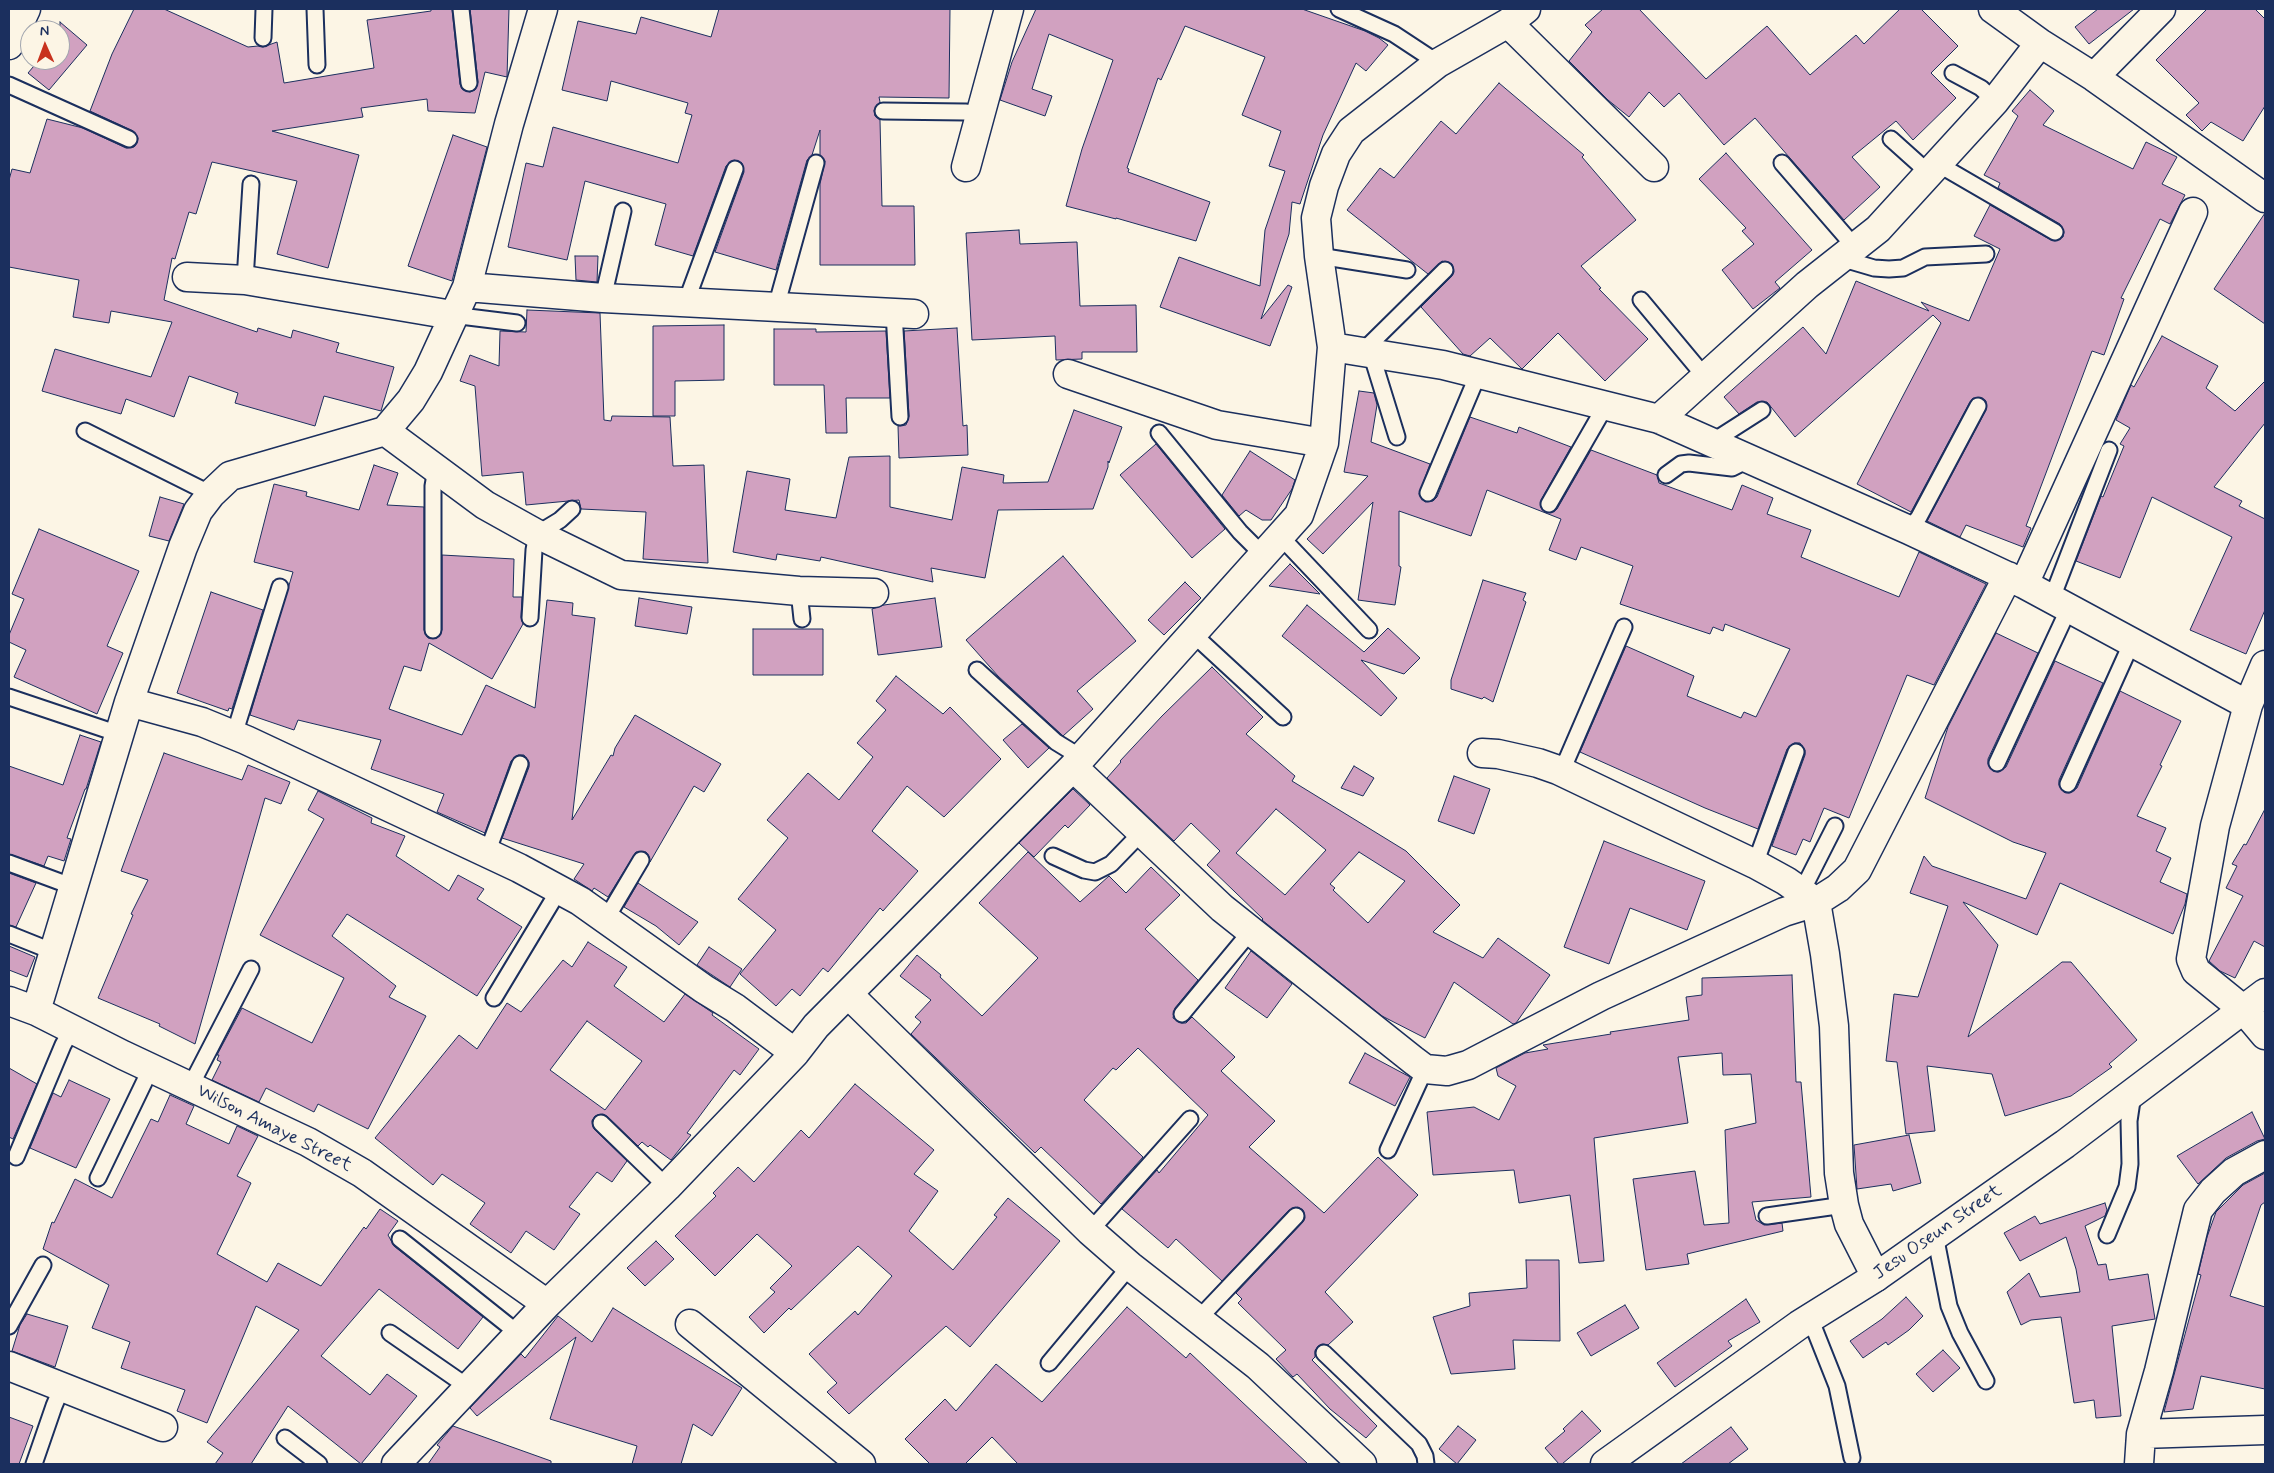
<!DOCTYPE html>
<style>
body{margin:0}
#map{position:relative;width:2274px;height:1473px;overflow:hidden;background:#fcf5e5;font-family:Mynerve,sans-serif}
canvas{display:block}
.frame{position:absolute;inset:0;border:10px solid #1b2f5e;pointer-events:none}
.north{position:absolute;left:20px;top:20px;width:50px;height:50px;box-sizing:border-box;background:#fcf5e5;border:1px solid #a2a6af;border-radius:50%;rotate:358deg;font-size:14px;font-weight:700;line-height:20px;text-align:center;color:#1b2f5e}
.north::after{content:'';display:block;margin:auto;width:18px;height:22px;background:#c8321e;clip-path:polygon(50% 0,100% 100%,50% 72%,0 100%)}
</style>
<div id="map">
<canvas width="2274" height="1473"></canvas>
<div class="frame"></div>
<div class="north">N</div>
</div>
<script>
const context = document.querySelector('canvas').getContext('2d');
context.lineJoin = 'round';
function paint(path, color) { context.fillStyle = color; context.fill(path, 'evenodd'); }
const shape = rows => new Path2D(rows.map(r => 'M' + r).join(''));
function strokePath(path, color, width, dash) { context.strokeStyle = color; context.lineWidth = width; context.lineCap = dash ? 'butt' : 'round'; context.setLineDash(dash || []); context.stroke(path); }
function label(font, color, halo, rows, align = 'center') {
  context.font = font + ' Mynerve,sans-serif'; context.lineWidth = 4; context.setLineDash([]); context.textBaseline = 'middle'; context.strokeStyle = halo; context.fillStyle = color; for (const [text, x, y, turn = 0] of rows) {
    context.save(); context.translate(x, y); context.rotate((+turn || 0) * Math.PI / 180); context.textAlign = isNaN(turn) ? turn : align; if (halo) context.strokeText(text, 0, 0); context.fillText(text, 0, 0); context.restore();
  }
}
const building = shape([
 [134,9,164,9,248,47,258,46,263,47,277,42,284,83,374,68,367,20,431,11,431,9,452,9,460,84,462,89,470,92,475,90,478,82,470,9,509,9,507,77,485,72,475,113,428,111,427,99,361,108,363,117,272,131,359,155,328,268,277,254,297,181,212,162,196,214,189,212,175,259,172,258,164,300,257,332,258,328,291,338,293,330,339,343,336,352,394,367,381,411,324,396,315,426,235,403,238,393,189,376,174,417,126,399,121,414,42,391,55,349,151,377,172,322,111,311,109,323,73,317,79,280,9,267,9,180,12,169,30,173,47,119,83,128,126,148,134,147,137,143,138,138,133,131,90,111,112,54,134,9],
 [719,9,950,9,949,98,879,97,880,102,874,110,875,116,880,120,882,206,914,206,915,265,820,265,820,184,825,161,820,155,820,130,812,155,807,160,776,270,715,252,744,172,742,163,734,160,726,166,693,256,655,245,666,204,585,181,567,260,508,247,526,163,543,167,553,127,678,163,692,115,685,113,688,103,611,81,607,101,562,90,578,21,636,34,641,17,711,37,719,9],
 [1036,9,1302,9,1365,31,1379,38,1388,45,1366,71,1356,63,1323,135,1300,204,1292,202,1289,234,1261,319,1288,285,1292,287,1270,346,1160,307,1179,257,1260,286,1265,230,1285,171,1269,166,1281,131,1242,115,1265,57,1185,26,1161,80,1158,78,1127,168,1129,169,1128,172,1210,202,1196,241,1116,218,1116,219,1066,206,1082,149,1113,60,1049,34,1032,89,1052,96,1045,116,1000,100,1012,62,1036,9],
 [1603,9,1639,9,1706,79,1767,26,1810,75,1856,35,1864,44,1900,9,1921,9,1958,46,1931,73,1956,98,1913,140,1896,121,1852,157,1880,187,1844,220,1755,118,1724,145,1679,93,1664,107,1649,92,1629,117,1608,100,1569,61,1592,32,1585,25,1603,9],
 [2098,9,2134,9,2089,44,2075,27,2098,9],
 [2207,9,2255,9,2265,19,2265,106,2243,141,2211,122,2202,131,2186,115,2199,103,2156,60,2207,9],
 [60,22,87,45,49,90,28,73,39,60,60,60,60,22],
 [1499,83,1584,155,1582,157,1636,220,1581,266,1601,288,1599,289,1648,339,1605,381,1558,333,1522,369,1490,338,1470,356,1463,354,1421,307,1452,276,1454,272,1452,264,1442,261,1428,274,1347,210,1380,168,1394,178,1441,121,1456,134,1499,83],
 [2030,90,2054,111,2043,125,2133,169,2146,142,2177,157,2162,184,2185,195,2170,224,2160,219,2121,298,2124,299,2104,355,2092,351,2026,526,2031,528,2023,547,1966,525,1960,537,1927,521,1986,410,1986,401,1982,398,1973,398,1970,402,1911,512,1857,484,1941,323,1933,315,1795,437,1767,402,1757,402,1739,414,1724,397,1803,327,1826,354,1856,281,1929,311,1921,302,1969,321,2000,249,1974,236,1990,205,2051,240,2055,241,2063,237,2064,232,2060,224,1998,188,2000,183,1984,175,2018,116,2012,111,2030,90],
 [453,135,487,147,452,281,408,266,453,135],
 [1726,153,1812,250,1775,282,1780,288,1753,309,1722,270,1754,244,1742,231,1746,228,1699,179,1726,153],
 [2265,213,2265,324,2214,289,2265,213],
 [1019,230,1020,244,1077,242,1080,306,1136,305,1137,352,1082,352,1082,359,1056,360,1055,336,972,340,966,233,1019,230],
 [575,256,598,256,597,282,576,280,575,256],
 [527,310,600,313,604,420,611,421,612,416,670,417,673,466,704,465,708,563,643,559,646,512,581,509,579,500,526,505,523,472,482,476,475,386,460,381,470,355,499,366,500,331,526,332,527,310],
 [724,325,724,380,675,381,675,416,653,416,653,326,724,325],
 [957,328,963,426,967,425,968,455,899,458,898,426,906,425,909,416,904,331,957,328],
 [774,329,816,329,816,332,886,331,890,398,846,398,847,433,826,433,824,385,774,385,774,329],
 [2162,336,2218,366,2206,388,2235,411,2265,381,2265,423,2214,487,2242,501,2239,506,2265,519,2265,610,2246,654,2190,630,2232,537,2152,497,2120,578,2076,561,2101,496,2103,497,2124,446,2120,444,2130,428,2116,420,2131,385,2134,387,2162,336],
 [1359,391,1374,393,1377,405,1371,442,1430,464,1419,494,1425,502,1433,501,1437,497,1470,417,1517,433,1519,427,1571,447,1541,500,1541,508,1545,512,1553,512,1557,509,1591,450,1657,475,1659,483,1732,510,1742,485,1773,498,1767,514,1811,530,1801,557,1899,597,1919,552,1986,584,1934,685,1907,675,1849,818,1824,808,1810,842,1803,839,1796,855,1772,846,1805,755,1805,750,1800,743,1794,743,1787,749,1758,829,1705,808,1580,752,1626,646,1694,676,1687,696,1741,718,1744,712,1756,717,1790,649,1725,624,1723,631,1713,627,1710,634,1620,604,1633,566,1581,547,1576,560,1549,550,1561,519,1487,490,1471,536,1399,511,1399,566,1401,567,1395,605,1358,600,1373,502,1323,554,1307,539,1368,476,1344,472,1359,391],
 [1074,410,1122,427,1109,463,1108,461,1108,467,1093,509,998,510,985,578,931,568,933,582,821,557,820,561,777,554,776,560,733,552,747,471,790,479,785,510,836,518,849,457,890,456,890,507,952,520,962,467,1004,475,1003,483,1048,482,1074,410],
 [1156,444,1225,529,1192,558,1120,475,1156,444],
 [1250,451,1295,480,1292,489,1271,520,1262,520,1246,510,1239,516,1222,495,1250,451],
 [374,465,398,473,387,505,424,507,424,630,428,638,437,638,442,630,442,555,514,559,513,597,522,597,521,617,523,624,492,679,429,643,421,671,404,666,389,709,462,735,486,685,535,708,547,600,573,603,572,615,595,618,572,820,611,755,613,756,615,748,635,715,721,764,704,792,694,786,650,862,649,856,646,852,636,852,608,897,594,888,592,891,574,879,584,864,502,838,529,767,529,762,524,755,518,755,511,761,485,833,437,812,444,794,371,769,381,740,298,720,294,730,250,715,293,572,254,562,274,484,307,492,306,496,359,510,374,465],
 [160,497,184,504,169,541,149,536,160,497],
 [39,529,139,571,107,646,123,653,97,714,14,677,26,650,9,642,9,635,24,599,12,594,39,529],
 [1063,556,1136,641,1077,691,1093,709,1063,736,998,676,966,640,1063,556],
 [1290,564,1320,594,1269,586,1290,564],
 [1483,580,1526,593,1523,600,1526,602,1493,702,1484,697,1482,699,1451,689,1451,680,1483,580],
 [1185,582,1201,598,1164,635,1148,620,1185,582],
 [211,592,263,610,232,709,229,708,228,711,177,693,211,592],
 [639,598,692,607,687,634,635,626,639,598],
 [935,598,942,647,878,655,872,609,884,605,935,598],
 [1307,605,1364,652,1388,628,1420,658,1404,674,1361,660,1397,698,1381,716,1282,636,1307,605],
 [753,629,823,629,823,675,753,675,753,629],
 [1996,633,2038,653,1988,759,1988,764,1993,771,1998,772,2006,767,2055,661,2103,683,2059,780,2059,785,2064,792,2069,793,2077,788,2120,691,2181,721,2160,765,2162,766,2137,816,2166,828,2156,851,2171,858,2160,882,2187,894,2185,904,2173,934,2060,883,2037,935,1963,902,1998,945,1968,1037,2062,962,2071,962,2137,1040,2109,1064,2112,1067,2071,1096,2005,1116,1992,1074,1927,1066,1935,1131,1906,1134,1897,1062,1886,1061,1894,994,1918,997,1948,906,1910,893,1924,856,1932,866,2026,899,2046,853,2013,842,1925,798,1948,727,1996,633],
 [1212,667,1263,717,1246,734,1295,776,1292,781,1406,851,1460,905,1433,932,1483,958,1498,938,1550,975,1516,1023,1513,1024,1454,982,1425,1038,1382,1016,1262,920,1263,919,1207,865,1220,851,1191,823,1174,841,1107,778,1121,762,1120,761,1162,716,1212,667],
 [1276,809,1326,850,1285,895,1236,853,1276,809],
 [1359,852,1405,881,1368,923,1333,890,1335,888,1330,884,1359,852],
 [896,676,943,714,950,707,1001,759,944,817,907,786,872,831,918,871,883,911,880,908,828,972,823,968,800,996,792,989,776,1006,740,974,776,930,738,899,788,838,767,820,808,773,839,800,873,757,857,743,886,710,876,701,896,676],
 [1022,724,1049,748,1028,768,1003,740,1022,724],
 [80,735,101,742,86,789,85,789,67,838,71,839,64,861,48,856,44,866,9,854,9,766,63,785,80,735],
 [164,753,242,780,248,765,290,782,281,804,265,798,195,1044,159,1026,160,1024,98,998,133,915,131,914,148,880,121,871,164,753],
 [1354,766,1374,778,1363,796,1341,788,1354,766],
 [1454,776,1490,789,1474,834,1438,821,1454,776],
 [1073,789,1090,805,1068,828,1065,825,1034,857,1019,843,1073,789],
 [318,791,372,818,371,823,405,836,396,856,449,891,458,875,484,889,477,899,522,927,477,996,347,914,332,936,396,986,389,997,426,1016,368,1129,318,1104,314,1112,266,1088,259,1102,212,1080,221,1062,217,1060,219,1055,217,1055,242,1008,312,1043,344,978,260,935,324,819,308,810,318,791],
 [2265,809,2265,947,2254,941,2235,978,2220,971,2209,961,2243,896,2226,888,2237,866,2232,864,2244,844,2246,845,2265,809],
 [1604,841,1705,881,1687,930,1630,908,1609,964,1564,947,1604,841],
 [1028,852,1080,902,1109,876,1126,893,1151,867,1180,895,1145,929,1198,980,1175,1008,1173,1018,1181,1023,1186,1023,1192,1017,1235,1057,1221,1071,1275,1121,1249,1147,1324,1213,1378,1157,1418,1195,1325,1292,1353,1322,1328,1345,1322,1344,1318,1346,1315,1351,1315,1357,1312,1360,1377,1426,1366,1438,1330,1409,1297,1374,1293,1377,1276,1359,1286,1350,1238,1303,1242,1299,1236,1293,1303,1222,1305,1218,1303,1210,1298,1207,1289,1210,1222,1281,1176,1239,1168,1248,1122,1209,1157,1170,1159,1173,1208,1115,1138,1048,1116,1070,1113,1068,1084,1100,1143,1157,1101,1204,1041,1147,1035,1153,911,1034,921,1022,915,1017,931,1000,900,976,917,955,941,975,940,977,982,1016,1038,958,979,903,1028,852],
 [9,873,36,883,16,927,9,925,9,873],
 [638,883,698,922,679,945,656,926,624,907,638,883],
 [588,942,627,967,614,986,664,1022,685,994,713,1013,712,1015,759,1049,740,1075,734,1070,687,1133,691,1135,671,1160,650,1145,648,1147,642,1142,638,1146,607,1116,603,1114,595,1116,592,1121,594,1129,627,1161,612,1182,597,1172,569,1207,580,1214,554,1250,526,1231,511,1253,470,1224,485,1203,442,1174,433,1185,375,1138,459,1035,477,1049,507,1003,521,1012,563,960,572,967,588,942],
 [587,1021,642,1061,605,1110,550,1070,587,1021],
 [9,946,35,957,27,977,9,970,9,946],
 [709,947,742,969,730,987,697,965,709,947],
 [1251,951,1292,984,1267,1018,1225,988,1251,951],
 [1792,975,1796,1082,1801,1082,1811,1197,1752,1202,1756,1220,1764,1225,1782,1223,1783,1231,1687,1254,1689,1264,1646,1270,1633,1179,1695,1171,1704,1225,1729,1223,1725,1130,1756,1123,1751,1074,1723,1075,1722,1053,1678,1057,1688,1123,1594,1138,1604,1261,1579,1263,1570,1195,1519,1203,1514,1170,1433,1175,1427,1112,1474,1107,1499,1120,1516,1086,1498,1076,1496,1068,1525,1053,1548,1049,1543,1045,1611,1034,1610,1032,1689,1020,1686,997,1702,995,1702,978,1792,975],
 [1365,1053,1410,1077,1395,1106,1349,1083,1365,1053],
 [9,1068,37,1084,13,1139,9,1137,9,1068],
 [69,1080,110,1099,76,1168,30,1148,53,1093,61,1097,69,1080],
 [855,1084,934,1150,914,1174,938,1191,909,1231,953,1270,997,1217,994,1215,1008,1198,1060,1241,970,1347,946,1326,849,1414,827,1392,837,1383,809,1354,855,1311,858,1315,892,1276,858,1246,791,1310,789,1308,764,1333,749,1317,775,1292,770,1288,792,1266,757,1234,715,1276,675,1236,716,1196,713,1193,738,1167,754,1182,801,1130,809,1138,855,1084],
 [170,1095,194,1106,186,1124,229,1144,237,1126,258,1136,237,1176,251,1183,217,1254,267,1282,278,1263,321,1286,364,1227,366,1229,380,1209,398,1221,388,1235,394,1246,483,1317,458,1349,379,1289,321,1356,370,1395,387,1374,417,1396,361,1464,288,1406,251,1464,215,1464,223,1453,207,1442,299,1330,256,1306,207,1423,177,1411,185,1390,121,1368,130,1342,92,1328,109,1285,43,1249,52,1222,54,1223,75,1179,112,1198,151,1119,158,1122,170,1095],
 [2252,1112,2265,1139,2257,1141,2226,1158,2198,1184,2177,1156,2252,1112],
 [1909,1135,1921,1183,1893,1191,1891,1184,1857,1189,1854,1145,1909,1135],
 [2265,1173,2265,1202,2261,1205,2230,1296,2265,1307,2265,1389,2201,1376,2193,1409,2164,1412,2201,1275,2198,1274,2207,1237,2216,1212,2243,1185,2265,1173],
 [2105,1203,2107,1210,2105,1216,2085,1226,2098,1265,2106,1264,2109,1280,2148,1274,2155,1319,2112,1326,2121,1416,2096,1418,2094,1400,2074,1403,2061,1317,2031,1320,2021,1325,2007,1292,2029,1273,2040,1297,2080,1292,2076,1269,2066,1237,2020,1261,2004,1233,2035,1216,2040,1224,2105,1203],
 [656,1241,674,1259,645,1286,627,1268,656,1241],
 [1526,1260,1559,1260,1560,1341,1513,1340,1515,1369,1451,1374,1433,1317,1470,1306,1469,1293,1527,1288,1526,1260],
 [1906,1297,1923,1316,1909,1330,1888,1345,1886,1342,1863,1358,1850,1341,1882,1319,1906,1297],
 [1746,1299,1760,1322,1728,1341,1732,1346,1675,1387,1657,1363,1746,1299],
 [1625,1305,1639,1328,1591,1356,1577,1333,1625,1305],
 [1127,1307,1186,1358,1190,1353,1308,1464,1018,1464,992,1437,965,1464,930,1464,905,1439,945,1399,956,1411,996,1364,1042,1402,1127,1307],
 [613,1308,742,1388,712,1436,693,1424,681,1464,632,1464,637,1446,550,1419,576,1337,477,1416,470,1408,521,1354,525,1358,558,1316,592,1342,613,1308],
 [27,1314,68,1326,55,1367,12,1351,20,1325,27,1314],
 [1943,1350,1960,1368,1933,1392,1916,1374,1943,1350],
 [1582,1411,1601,1431,1562,1464,1559,1464,1545,1448,1565,1431,1563,1429,1582,1411],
 [9,1417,33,1426,19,1464,9,1464,9,1417],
 [453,1426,551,1461,551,1464,428,1464,440,1447,437,1445,453,1426],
 [1458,1426,1476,1440,1457,1464,1439,1449,1458,1426],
 [1731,1427,1748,1449,1728,1464,1681,1464,1731,1427]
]);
const service = shape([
 [315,9,317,65],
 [461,9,469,83],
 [1339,9,1394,34,1438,63],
 [263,38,264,9],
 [1953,73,1981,88,1995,101],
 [9,85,129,139],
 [883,111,965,112,980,114],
 [1891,139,1930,174],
 [1782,163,1847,238,1852,249],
 [1938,164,2055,232],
 [1319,256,1407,270],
 [1840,258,1874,268,1889,269,1903,268,1925,257,1986,254],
 [245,280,251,184],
 [603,298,623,211],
 [1641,300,1706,378],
 [686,302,735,169],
 [776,307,816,163],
 [894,312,900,417],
 [452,315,517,323],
 [1362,352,1445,270],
 [1371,353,1397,437],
 [85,431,211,494],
 [1159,433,1240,532,1263,555],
 [1712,442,1762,410],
 [1666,475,1681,464,1689,463,1732,468,1738,465,1743,456],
 [1428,493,1474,384,1480,374],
 [1549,504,1606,405],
 [1909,530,1919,517,1978,406],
 [1280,536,1369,630],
 [799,591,802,619],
 [2052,598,2109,450],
 [530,618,534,550,537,534,560,520,572,509],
 [433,630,433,486,436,469],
 [1193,634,1283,717],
 [977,670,1056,742,1082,758],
 [9,697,119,734],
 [234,735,280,587],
 [1997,763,2069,608],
 [1558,770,1567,759,1624,627],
 [2068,784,2132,642],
 [487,853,520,764],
 [1053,856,1084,870,1095,872,1111,864,1142,832],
 [9,863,63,883,73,890],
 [1755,864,1796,752],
 [1802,891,1835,826],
 [606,919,641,860],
 [9,934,54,952],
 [494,998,559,890],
 [1182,1014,1251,931],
 [190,1087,251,969],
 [601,1123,667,1187],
 [1388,1150,1425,1069],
 [16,1157,63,1045,72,1029],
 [98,1178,151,1068],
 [1767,1216,1844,1205],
 [1090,1231,1190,1119],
 [1935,1235,1949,1306,1960,1333,1986,1381],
 [2107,1235,2127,1187,2130,1164,2129,1121,2133,1094],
 [400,1239,519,1334],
 [1195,1315,1204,1313,1296,1216],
 [1810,1318,1837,1386,1852,1458],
 [9,1326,43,1265],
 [390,1333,468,1387],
 [1324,1353,1419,1444,1425,1456,1426,1464],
 [1049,1363,1130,1266],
 [285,1438,319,1464],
 [34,1464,54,1406,62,1387]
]);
const minor = shape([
 [1993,9,2040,43,2094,77,2265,198],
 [1508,23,1654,167],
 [9,45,26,9],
 [2094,77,2161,9],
 [966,167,1009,9],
 [187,277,245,280,452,315],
 [467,287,603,298,914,314],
 [1332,347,1443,365,1659,419,1909,530,2024,584,2248,705],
 [1068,374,1217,425,1324,443],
 [1659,419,1807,285,1878,229,1995,101,2040,43],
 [385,431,485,505,537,534,621,575,799,591,874,593],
 [2024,584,2193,212],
 [2265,665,2248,705,2215,826,2191,959,2196,971,2244,1010,2265,1035],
 [129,702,202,722,246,740,519,868,580,901,704,989,735,1008,795,1053],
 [1482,753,1498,754,1538,763,1558,770,1755,864,1786,881,1816,902,1825,954,1834,1026,1839,1173,1844,1205,1849,1224,1876,1277],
 [1073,767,1222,908,1413,1060,1425,1069,1447,1071,1468,1065,1601,996,1784,912,1816,902,1838,888,1857,870,2008,576],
 [848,994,1090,1231,1130,1266,1258,1366,1362,1464],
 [9,1001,36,1011,123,1055,308,1142,362,1173,547,1304],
 [36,1011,129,702,183,547,198,511,211,494,230,476,385,431,411,400,428,372,467,287,509,124,543,9],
 [690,1324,861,1464],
 [9,1366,163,1427],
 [2141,1434,2265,1430],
 [396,1464,547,1304,667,1187,795,1053,816,1026,1073,767,1299,515,1324,443,1332,347,1319,256,1316,218,1324,186,1336,154,1351,131,1438,63,1508,23,1526,9],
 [2139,1464,2141,1434,2159,1371,2198,1210,2213,1191,2234,1172,2265,1155]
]);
const secondary = shape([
 [1605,1464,1799,1325,1876,1277,2065,1144,2265,993]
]);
const streetNames = [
 ["Wilson Amaye Street",274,1129,27],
 ["Jesu Oseun Street",1938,1233,-35]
];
paint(building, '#d1a1c0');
strokePath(building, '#1b2f5e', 1);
strokePath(service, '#1b2f5e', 19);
strokePath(minor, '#1b2f5e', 31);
strokePath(secondary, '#1b2f5e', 31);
strokePath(service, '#fcf5e5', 15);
strokePath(minor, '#fcf5e5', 28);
strokePath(secondary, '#fcf5e5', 28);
label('19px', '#1b2f5e', '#fcf5e5', streetNames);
</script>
